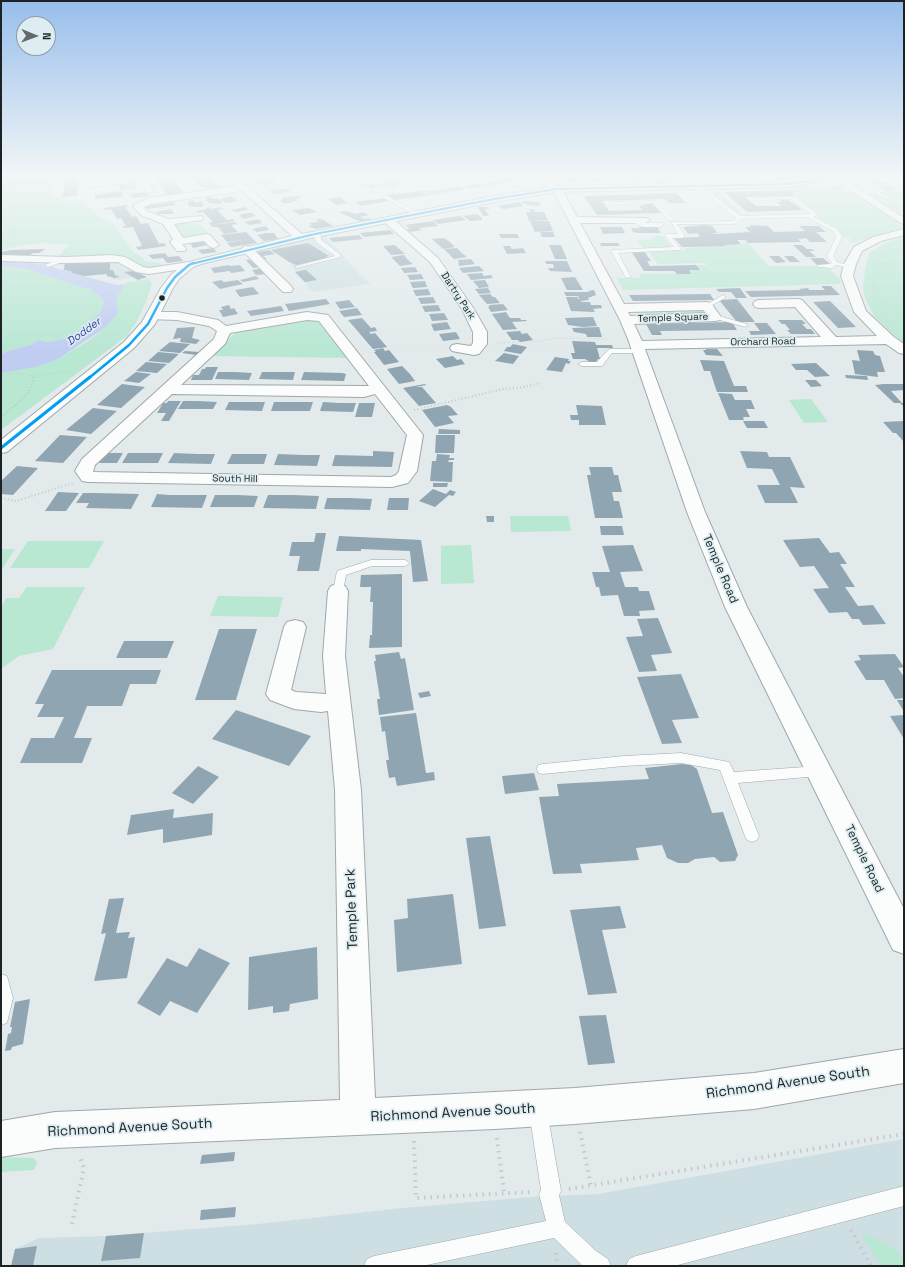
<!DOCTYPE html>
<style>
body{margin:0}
#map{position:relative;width:905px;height:1267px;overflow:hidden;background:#e2eaec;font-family:"Space Grotesk",sans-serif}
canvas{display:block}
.frame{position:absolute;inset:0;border:2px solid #1d2324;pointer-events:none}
.north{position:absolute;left:16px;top:16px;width:40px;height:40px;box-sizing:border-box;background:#ddedf1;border:1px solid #909c9f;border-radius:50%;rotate:91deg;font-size:11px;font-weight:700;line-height:16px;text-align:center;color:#1d2324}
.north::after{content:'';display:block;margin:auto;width:14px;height:18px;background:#62696a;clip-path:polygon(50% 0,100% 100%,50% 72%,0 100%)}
</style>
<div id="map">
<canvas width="905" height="1267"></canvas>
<div class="frame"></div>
<div class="north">N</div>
</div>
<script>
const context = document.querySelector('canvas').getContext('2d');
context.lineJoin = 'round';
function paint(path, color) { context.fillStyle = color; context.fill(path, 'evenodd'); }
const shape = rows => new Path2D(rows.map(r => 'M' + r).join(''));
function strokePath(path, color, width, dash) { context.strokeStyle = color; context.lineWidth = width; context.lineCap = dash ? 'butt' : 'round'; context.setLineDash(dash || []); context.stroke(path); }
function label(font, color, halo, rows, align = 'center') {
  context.font = font + ' "Space Grotesk",sans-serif'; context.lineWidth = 3.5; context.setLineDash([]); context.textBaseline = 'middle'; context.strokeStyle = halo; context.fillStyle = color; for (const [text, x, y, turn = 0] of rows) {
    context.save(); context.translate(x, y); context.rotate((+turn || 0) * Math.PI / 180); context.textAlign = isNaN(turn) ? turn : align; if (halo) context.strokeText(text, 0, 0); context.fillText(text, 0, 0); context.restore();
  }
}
const built = shape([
 [325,235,360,275,371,284,313,292,295,272,291,263,267,248],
 [115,259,143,275,121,280,110,280,114,278,107,276,107,274,84,276,63,270,63,266,39,263,43,260],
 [904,1139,904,1266,11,1266,15,1249,39,1238,106,1236,258,1224,402,1208,531,1197,598,1194]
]);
const green = shape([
 [1,176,69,176,68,179,55,180,52,197,66,197,67,201,84,200,97,216,113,223,133,252,141,256,145,261,160,263,162,266,143,268,122,259,57,258,69,244,43,243,18,246,1,251],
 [787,186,828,186,835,190,852,192,904,227,876,235,855,243,848,241,851,238,843,237,839,231,815,217,820,216,792,193,795,192],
 [868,191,904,191,904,216,879,199],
 [719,192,743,214,738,214,711,193],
 [188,221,191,224,200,224,208,233,206,236,184,239,171,223],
 [652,236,663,236,672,248,643,248,637,240,654,239],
 [904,236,904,344,874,316,865,298,863,288,865,269,869,253,885,243],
 [748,243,769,266,814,266,827,267,840,279,841,284,623,290,617,278,641,278,639,274,691,274,689,270,700,270,696,265,707,265,705,263,658,264,648,251,685,250,684,248,692,248,691,246,725,246,724,245],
 [1,267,24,268,84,288,92,288,91,290,97,294,104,301,100,313,88,325,64,339,47,342,38,340,31,345,8,351,1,355],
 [149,279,152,283,146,302,136,323,127,336,1,430,1,373,58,359,88,341,105,328,116,300,125,284,128,282],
 [699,308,705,315,639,317,635,309],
 [316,319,321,322,350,358,212,356,236,332,272,324],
 [811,399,828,422,804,423,789,400],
 [510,516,568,516,571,531,511,532],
 [28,541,104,541,89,568,10,568],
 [471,545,474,583,441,584,441,546],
 [1,549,15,549,1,571],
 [27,587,85,587,53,649,19,656,1,669,1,607,6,598,19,598],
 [218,596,283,597,278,617,210,616],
 [1,1157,33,1158,37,1162,34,1170,1,1172],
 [861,1233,886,1243,904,1258,904,1266,881,1266]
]);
const water = shape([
 [1,261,43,264,63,270,68,270,68,271,71,271,72,273,117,285,125,284,116,300,118,313,105,328,58,359,35,367,1,373,1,355,8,351,31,345,38,340,47,342,64,339,77,332,100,313,104,301,97,294,90,290,92,288,84,288,24,268,1,267]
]);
const building = shape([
 [135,176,136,189,120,190,120,182,90,182,91,179],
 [154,176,170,176,185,193,168,196,164,190,169,189,164,190,155,179,157,179],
 [190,176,208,176,221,189,204,191,203,189,206,189,204,187,202,188],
 [350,176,355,179,349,180,346,178,333,179,330,177],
 [562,176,573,176,582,181,567,183,558,177],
 [583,176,592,176,591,177,593,179,612,176,618,179,595,182],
 [660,176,672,176,675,180,657,182,655,179,662,178],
 [721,176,742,177,744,179,725,180],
 [769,176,794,176,797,178,774,180],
 [514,177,521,180,506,183,499,180],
 [626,177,639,177,642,181,629,181],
 [268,178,276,179,278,181,273,182,275,183,261,185,255,180],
 [328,178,331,180,313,182,310,180],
 [863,178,880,178,884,180,879,180,880,181,891,184,874,185],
 [393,179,402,184,397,184,399,186,392,187,390,185,370,188,360,184,369,182,374,185,386,183,384,182],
 [78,180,77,196,62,197,65,181],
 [497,180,504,183,488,186,482,183],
 [479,183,486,186,471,189,464,186],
 [835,185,843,190,835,190,828,186],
 [891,185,897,189,886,191,877,186],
 [460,186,466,189,450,192,444,189],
 [280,189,288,189,291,191,279,194,272,193,268,191],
 [441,189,448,192,431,195,425,192],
 [792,190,795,193,792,193,796,196,745,197,756,206,781,206,777,202,782,202,780,200,789,200,803,210,747,212,724,192],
 [122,191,122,197,95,199,95,195],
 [421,191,429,195,395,200,385,195],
 [147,192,150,196,133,198,130,194],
 [676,193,686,203,669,203,665,199,602,201,609,211,642,210,639,206,652,203,661,213,597,215,583,196],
 [231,196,239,201,225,203,221,198],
 [299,196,302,198,296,199,298,201,291,202,293,203,283,203,280,200,282,200,281,198],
 [211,197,213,199,219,198,223,202,220,202,222,204,209,203,205,200,207,199,206,198],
 [338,197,342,198,344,201,348,203,336,205,328,199],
 [384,198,389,201,360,206,355,202],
 [193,200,195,202,201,201,204,205,202,205,204,207,190,207,187,203,189,202,188,201],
 [525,201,541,202,539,206,528,205,520,202],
 [173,202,176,205,147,209,145,206],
 [518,202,524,206,503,209,497,206],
 [127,205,129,207,125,207,132,217,136,216,141,224,148,223,159,244,164,243,166,246,138,250,136,247,142,246,133,227,124,228,123,226,126,226,121,218,117,219,111,209,105,210,104,208],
 [209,207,211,209,221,207,223,209,217,210,227,220,233,219,235,221,211,225,209,223,213,222,203,212,198,213,196,211,207,209,205,208],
 [245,207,248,210,236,212,231,210],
 [478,207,488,207,489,209,485,209,489,216,483,216],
 [309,208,317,212,300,215,292,210],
 [171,209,174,214,158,214,156,212],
 [529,209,533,209,535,212,544,212,548,220,529,221,526,212,531,212],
 [345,211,357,214,363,212,369,215,360,217,364,219,369,218,372,220,361,222,339,212],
 [246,213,252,213,256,216,243,219,239,215],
 [477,214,482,218,482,220,470,221,463,216],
 [460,216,466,220,438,224,433,220],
 [259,219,262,223,250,225,244,222],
 [316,219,322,219,333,226,316,229,308,226,312,225,309,223,319,222],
 [433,221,438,226,419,228,422,230,410,232,407,229,410,229,405,225],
 [530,221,549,221,553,231,535,232],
 [235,222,237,224,231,225,238,232,224,234,218,227,213,227,211,225],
 [704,225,712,226,718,233,713,233,714,234,750,232,745,227,751,227,749,225,768,226,774,232,805,231,799,226,819,226,826,232,816,232,827,242,810,242,806,238,798,239,801,242,748,243,745,240,737,240,741,244,724,245,726,246,682,247,674,238,697,237,700,236,697,233,688,234,683,227],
 [266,226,269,230,257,232,252,229],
 [600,227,622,227,625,233,603,234],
 [638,227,657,227,661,233,637,233,633,232,631,228,637,228,640,231],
 [390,230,394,234,364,237,360,233],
 [246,232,257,243,231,247,227,243,242,240,227,242,221,235],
 [540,232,553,232,555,237,542,237],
 [266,233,274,233,278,239,264,241,257,235],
 [499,234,517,234,519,238,501,238],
 [359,235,363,239,333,242,329,238],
 [444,238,450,242,455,247,443,249,432,239],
 [204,241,207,245,193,248,190,243],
 [308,243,329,256,326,256,329,258,296,265,291,263,271,250],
 [600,243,618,243,620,246,601,246],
 [395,245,405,254,391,255,383,246],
 [549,245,561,245,567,259,555,259],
 [793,245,802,245,807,249,812,249,814,251,809,251,816,257,806,257],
 [503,246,510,246,512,249,523,248,526,253,507,254],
 [213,248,217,252,202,254,198,250],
 [457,248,462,253,467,257,454,259,444,249],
 [45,249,39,253,33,253,29,256,1,256,1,252,11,250],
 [269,250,275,254,263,256,267,259,262,260,254,253],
 [631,251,644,251,651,261,647,261,650,266,696,265,700,270,689,270,691,274,677,274,674,271,644,271],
 [165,253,168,257,179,256,183,261,167,263,163,258,153,259,148,255],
 [404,255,408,260,413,264,400,266,391,257],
 [769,256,779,256,786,262,776,263],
 [784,256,793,256,800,262,790,262],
 [810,258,823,258,830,264,817,265],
 [110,259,110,270,113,270,115,275,120,277,114,278,107,276,107,274,84,276,72,273,71,271,68,271,68,270,64,270,65,261],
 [254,259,261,267,253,268,246,260],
 [471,259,475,264,459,266,458,263,459,263,458,260],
 [545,261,567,261,572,272,550,271,548,268,554,268,553,264,546,264],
 [229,265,230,266,240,265,245,271,231,273,230,271,214,273,211,268],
 [479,266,484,271,463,273,459,268],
 [415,267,418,272,404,273,401,268],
 [263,268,268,274,256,275,252,270],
 [306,270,317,280,305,282,295,272],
 [135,271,147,277,138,280,124,272],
 [482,273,484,276,491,275,493,278,471,280,467,274],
 [421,274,424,279,410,280,407,275],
 [256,276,259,279,243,282,240,280],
 [575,277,583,290,567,290,561,278],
 [221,280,224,282,238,280,243,284,220,289,212,282],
 [485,280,489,287,479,288,473,281],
 [425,281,427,287,413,288,410,282],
 [821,286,831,286,840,295,751,297,745,291,801,290,799,289,808,288,809,290,825,290],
 [253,287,259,294,240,297,235,290],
 [488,288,491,293,479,294,475,289],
 [740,288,747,298,736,298,731,292,719,292,716,289],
 [428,289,431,295,416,296,413,290],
 [594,290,596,295,588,298,589,300,581,301,582,302,590,302,591,305,601,305,602,308,593,309,595,312,571,311,566,297,577,297,580,300,578,296,566,296,564,292,589,292,588,291],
 [490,294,493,297,495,297,500,303,487,304,479,295],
 [710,294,714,300,633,301,629,295],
 [433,297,436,303,421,304,418,298],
 [326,299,330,304,289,311,285,304],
 [737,299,755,322,737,322,719,300],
 [349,300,355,307,340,309,335,302],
 [830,301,856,327,838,328,813,302],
 [503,304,508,310,491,312,488,307,490,306,489,305],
 [229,305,231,309,234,308,238,314,223,317,219,310,223,310,221,307],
 [438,305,441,311,425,312,422,306],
 [281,306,284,311,251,316,247,311],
 [357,308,362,315,344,317,339,311],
 [506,312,510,318,520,318,521,320,526,320,527,321,512,322,517,329,503,330,492,314],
 [444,313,448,320,432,321,429,314],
 [593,317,597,326,583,327,568,325,565,318],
 [362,318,371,328,375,327,377,331,369,332,371,334,375,333,387,347,373,349,348,320],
 [778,320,802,320,806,324,802,324,807,329,811,329,815,334,791,334,787,330,790,330,785,324,782,324],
 [447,322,451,329,434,331,431,324],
 [732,322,737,330,660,331,662,335,652,335,646,324],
 [754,323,767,323,776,334,751,335,749,331,760,331],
 [195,327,192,338,200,340,196,344,180,342,181,338,173,339,177,328],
 [599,327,602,337,587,337,586,334,574,332,572,328],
 [520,331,522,334,527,333,533,340,520,342,518,340,512,340,506,332],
 [456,332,460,339,443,341,439,334],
 [572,341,595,342,596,345,612,345,613,348,597,348,600,359,598,359,596,362,590,362,585,359,573,359,571,353,575,353],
 [170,342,190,344,180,353,159,351],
 [513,344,527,347,521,354,504,351,507,347,510,347],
 [383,348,385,351,389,350,399,362,384,365,374,352,376,352,374,350],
 [706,349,717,349,723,356,706,355,703,350,706,350],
 [857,350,873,351,875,355,880,356,885,372,877,372,878,377,855,374,852,360,860,361],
 [185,351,199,352,196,355,182,353],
 [158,352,179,354,169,363,148,361],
 [504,353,519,356,513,364,495,361],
 [453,356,457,360,461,359,465,364,445,368,436,359],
 [555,357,569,359,568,361,571,361,569,364,566,363,562,372,546,370],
 [700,360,724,361,734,386,746,386,748,392,717,392,710,371,704,371],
 [146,362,167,364,157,373,136,371],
 [816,363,830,376,815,377,807,370,796,370,791,364],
 [402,366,410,374,415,381,399,384,387,369],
 [206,367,218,367,212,380,191,380,193,375,199,375,202,369,205,369],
 [136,372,151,374,139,383,124,381],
 [218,372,235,372,252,373,249,380,215,379],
 [262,372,295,372,293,380,259,379],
 [304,372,342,373,346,374,344,381,301,380],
 [845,375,867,376,868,380,846,378],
 [805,380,816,380,822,386,811,387],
 [122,384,145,387,121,408,97,405],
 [425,384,426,385,416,387,422,387,436,403,419,406,403,388],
 [884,384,904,384,904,390,891,391,902,403,904,403,904,407,900,403,894,403,875,385],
 [718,393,732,394,735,400,751,400,755,409,746,409,750,417,743,417,744,420,729,420],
 [168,401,181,401,169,421,161,421,166,413,157,413,163,403,167,403],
 [183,401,198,401,217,402,213,409,178,409],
 [229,402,265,402,262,411,225,410],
 [274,402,313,402,310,411,271,411],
 [323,402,339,403,356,403,353,412,320,411],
 [359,403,375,403,372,417,355,417],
 [447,405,451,407,458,415,448,416,454,423,435,427,422,410],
 [576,405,602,406,606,425,579,425,579,420,571,420,570,415,578,415],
 [93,408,117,411,91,434,66,430],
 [743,421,764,421,768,428,747,428],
 [904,421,904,442,896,433,893,433,883,422],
 [439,429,460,430,460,434,438,434],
 [60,435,87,437,63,463,35,461],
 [436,435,455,435,454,453,435,453],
 [373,451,394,452,392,467,332,466,335,455,373,456],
 [740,451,767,452,769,457,790,457,805,488,790,487,798,503,765,503,757,485,780,485,772,469,747,468],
 [106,453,123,453,117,463,99,463],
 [128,453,163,453,158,463,122,463],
 [174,453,197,454,215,454,211,464,168,463],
 [232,454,267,454,264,464,227,464],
 [278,454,302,455,320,455,317,466,274,465],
 [437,454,450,455,449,458,454,458,454,460,449,460,448,462,453,462,452,482,430,481,432,461,436,461],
 [17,466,38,468,13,495,1,494,1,481],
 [589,467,612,467,614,475,618,475,622,492,612,492,614,501,619,501,623,518,595,518,587,475,591,475],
 [433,483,448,483,447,487,433,487],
 [433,489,446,494,450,490,456,492,453,496,449,495,435,507,419,501],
 [58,492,79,493,66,511,45,511],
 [83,493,95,493,139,494,131,509,86,508,89,503,76,503],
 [157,494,169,495,207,495,202,508,151,507],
 [215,495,238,495,258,496,254,507,210,507],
 [268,495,293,495,319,496,316,509,263,508],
 [327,498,350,498,372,499,370,510,324,509],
 [389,498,409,498,408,510,387,510],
 [486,516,494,516,494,522,487,522],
 [600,526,622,526,624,535,601,535],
 [316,533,326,533,319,571,297,571,300,556,289,556,292,542,314,542],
 [339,536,421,540,428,581,413,582,410,551,361,549,361,551,336,551],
 [819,538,830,553,839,552,847,564,840,564,855,587,845,587,858,606,873,605,886,624,863,625,859,619,852,619,847,612,829,613,813,589,829,588,814,566,800,567,783,540],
 [633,545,643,571,620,572,625,587,638,587,639,591,649,591,655,610,639,611,640,616,624,616,618,595,601,596,599,587,596,587,592,572,610,572,602,546],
 [402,574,402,647,369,648,370,635,372,635,373,602,370,602,371,587,360,587,361,575],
 [658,618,672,653,651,655,657,671,639,672,626,637,643,636,637,619],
 [219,629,257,629,236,700,195,700],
 [124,641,174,641,167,658,116,658],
 [399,652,401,659,405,658,414,710,379,715,377,699,380,699,374,661,376,661,375,655],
 [895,654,904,667,898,668,904,677,904,698,895,699,884,680,866,680,854,661,861,660,858,655],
 [52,670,161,670,156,684,130,684,122,706,87,706,74,738,92,738,82,763,20,763,31,738,54,738,64,717,37,717,44,704,35,704],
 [681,674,699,718,672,720,682,743,662,744,637,677],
 [429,691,431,696,420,698,418,693],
 [897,700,904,700,904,712],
 [236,710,311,736,289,766,212,739],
 [416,713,426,773,434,772,435,780,397,786,395,777,389,778,386,760,389,760,385,731,382,732,380,717],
 [904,715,904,739,890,716],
 [682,764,691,765,697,769,712,813,723,812,738,855,735,861,720,862,714,857,695,859,688,863,678,863,667,858,662,845,636,848,639,860,580,864,582,873,553,874,539,797,559,796,557,784,649,779,645,768],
 [198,766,219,777,193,804,172,793],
 [534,773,539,790,505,794,502,776],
 [174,809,173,818,213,813,212,835,163,843,163,829,127,835,131,815],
 [490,836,506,926,479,929,466,838],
 [453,894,462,964,397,972,394,920,408,918,407,899],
 [124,898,116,933,130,932,128,938,135,937,127,978,94,981,106,933,101,934,109,899],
 [620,906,626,928,602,930,617,993,588,995,570,910],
 [317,947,318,999,290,1004,289,1011,273,1013,273,1006,248,1010,249,957],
 [199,948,230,963,197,1013,170,1001,160,1016,137,1003,167,958,187,967],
 [30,999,23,1044,12,1047,11,1050,5,1051,8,1034,11,1033,12,1027,10,1027,15,1002],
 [606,1015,615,1063,588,1065,579,1016],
 [235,1152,234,1161,200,1164,202,1155],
 [236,1207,235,1217,200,1220,201,1210],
 [144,1233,140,1258,101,1261,106,1236],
 [37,1246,33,1266,11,1266,15,1249]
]);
const streetTunnel = shape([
 [126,181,135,180]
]);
const pathFar3 = shape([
 [1,179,11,176],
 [1,194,6,195],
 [676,209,707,208],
 [1,244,15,233,6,195,6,189,18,176],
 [786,245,792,252,804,256,811,261],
 [811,251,818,257],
 [875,263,888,264],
 [875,264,886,250]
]);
const pathFar2 = shape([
 [875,263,872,287,885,314],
 [878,263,904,266],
 [497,343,538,341,558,338,608,339],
 [1,375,17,373,34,376,71,371],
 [34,378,34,376]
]);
const pathFar1 = shape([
 [414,410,503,389,519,388,541,383],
 [1,417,26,396,31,387,34,377],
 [1,498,16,501,73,483]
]);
const path = shape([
 [580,1132,591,1186],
 [497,1138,504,1192],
 [414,1141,416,1198,530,1192],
 [569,1189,904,1134],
 [72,1224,84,1168,80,1157],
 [851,1230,871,1266],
 [556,1253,557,1266]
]);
const lane = shape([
 [641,176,645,176,654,188,650,188,641,176],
 [389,185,391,187,376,190,418,213,418,215,414,215,370,189,389,185],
 [697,185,701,185,740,216,811,214,792,199,762,200,767,205,765,206,756,199,758,198,795,197,818,215,813,217,837,229,842,237,833,256,837,262,852,266,849,268,836,265,832,268,818,267,818,265,830,264,832,263,827,256,836,237,833,231,807,217,740,219,735,224,677,224,685,236,682,238,672,238,681,249,680,250,618,253,631,277,626,278,611,251,612,250,674,247,665,236,668,234,678,234,671,222,734,221,736,218,697,187,697,185],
 [859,191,877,191,889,198,885,199,876,193,857,193,859,191],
 [655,201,672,218,672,220,668,220,654,203,620,204,622,207,620,208,615,203,617,202,655,201],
 [632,218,644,223,661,223,664,225,661,227,643,227,630,221,630,219,632,218],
 [313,233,317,233,321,237,321,240,340,254,341,257,296,268,296,266,335,256,316,242,313,233],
 [63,258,65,259,65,261,48,267,45,265,63,258],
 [723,295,726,297,725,298,709,307,704,306,723,295],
 [715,315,747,324,748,325,745,327,713,318,713,316,715,315],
 [610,349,639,349,642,351,639,353,612,353,602,366,582,366,578,364,582,362,597,362,608,350,610,349],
 [371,560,405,560,410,563,405,566,372,566,346,575,343,591,342,593,334,593,333,591,337,571,371,560],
 [681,753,729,762,734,772,819,766,824,767,825,771,824,775,819,776,738,783,759,836,757,840,752,842,747,840,745,836,720,770,681,763,624,766,543,774,538,773,537,769,538,765,543,764,624,756,681,753],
 [1,974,7,976,13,998,7,1023,1,1025,1,974],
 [538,1102,544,1105,547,1111,561,1191,559,1195,565,1222,596,1251,608,1259,611,1266,583,1266,554,1238,422,1266,364,1266,367,1259,374,1256,546,1221,539,1194,541,1190,529,1111,532,1105,538,1102],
 [904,1186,904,1206,674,1266,626,1266,629,1259,636,1256,904,1186]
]);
const street = shape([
 [137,176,146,176,145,178,155,190,153,192,147,192,137,180,137,176],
 [531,176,542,176,556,183,562,189,577,217,649,218,650,220,645,223,580,223,624,304,707,302,711,303,721,317,720,320,715,321,634,324,642,341,821,337,795,307,759,308,755,307,753,304,755,301,759,300,798,299,802,300,836,337,877,336,854,312,841,276,844,264,854,247,873,237,904,229,904,235,881,241,862,251,856,264,853,276,866,311,894,337,904,344,904,354,899,353,886,344,645,349,705,512,747,607,904,909,904,954,893,950,725,607,687,512,628,339,620,320,553,190,531,176],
 [703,310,706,313,630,316,628,312,703,310],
 [678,176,687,176,696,186,691,189,688,188,678,176],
 [705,176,714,176,725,186,720,189,717,188,705,176],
 [126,178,129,179,130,181,129,183,88,187,84,184,88,181,126,178],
 [245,185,248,186,250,188,248,190,151,204,144,207,147,211,168,219,202,216,203,218,202,220,174,224,183,238,206,234,210,235,219,245,214,248,210,247,204,241,182,244,186,249,185,251,177,251,170,242,173,239,163,224,141,215,133,206,135,204,149,198,245,185],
 [388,217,392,218,438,258,474,309,487,332,487,344,479,354,474,355,457,352,452,351,450,348,452,345,457,344,471,346,473,343,473,332,462,309,430,262,384,222,383,220,388,217],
 [247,246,251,247,291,286,293,289,291,292,283,292,243,251,242,249,243,247,247,246],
 [1,255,66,257,112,255,125,257,143,267,149,268,189,262,193,263,195,265,193,267,189,268,149,274,136,272,118,262,66,263,1,261,1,255],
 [152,312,177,312,218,320,226,326,307,312,328,315,423,435,417,471,408,483,392,487,88,482,82,481,75,471,82,459,214,339,217,331,209,326,177,320,147,319,146,316,147,313,152,312],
 [307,320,319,321,369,386,181,385,225,344,230,333,307,320],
 [172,394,364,397,375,394,407,435,399,471,396,475,391,477,93,472,95,465,172,394],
 [338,584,345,586,348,591,345,656,361,790,375,1098,575,1088,754,1073,904,1049,904,1083,754,1109,575,1124,495,1129,55,1148,1,1157,1,1121,55,1112,340,1100,335,790,328,711,321,712,294,709,270,700,266,694,284,627,287,622,295,620,303,622,306,627,291,690,296,692,326,694,323,656,328,591,331,586,338,584]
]);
const secondary = shape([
 [226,176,235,176,302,234,494,196,557,186,787,181,827,176,844,176,857,187,904,218,904,225,851,191,837,180,787,187,557,192,494,202,315,237,201,264,193,267,179,279,173,288,155,324,134,348,7,452,1,453,1,440,124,342,142,322,161,288,171,275,185,263,292,236,226,176]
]);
const bus1Far2 = shape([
 [191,264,315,234,494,199,557,189,787,184,840,177]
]);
const bus1Far1 = shape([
 [89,378,129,345,148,324,167,288,175,277,189,265,193,263]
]);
const bus1 = shape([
 [1,448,90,377]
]);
const markers = [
 [162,298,3.5,"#1d2324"]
];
const farStreetnames = [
 ["Dartry Park",458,296,57],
 ["Temple Square",673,318,-2],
 ["Orchard Road",763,342,-1],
 ["South Hill",235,479,1]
];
const farWaternames = [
 ["Dodder",84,332,-36]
];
const streetNames = [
 ["Temple Road",720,569,67],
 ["Temple Road",864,859,64]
];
const nearStreetnames = [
 ["Temple Park",352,909,-92],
 ["Richmond Avenue South",788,1083,-8],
 ["Richmond Avenue South",453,1113,-3],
 ["Richmond Avenue South",130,1128,-3]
];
paint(built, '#cedfe3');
paint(green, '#b8e7d2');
paint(water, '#c0cdf1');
paint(building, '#90a5b2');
strokePath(streetTunnel, '#bbc2c4', 10, [10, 5]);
strokePath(lane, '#a1a7a9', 1);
strokePath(street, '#a1a7a9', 2);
strokePath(secondary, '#a1a7a9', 2);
strokePath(pathFar3, '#c4c8c8', 1, [0.5, 1.5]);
strokePath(pathFar2, '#c4c8c8', 1.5, [0.5, 2]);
strokePath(pathFar1, '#c4c8c8', 2, [1, 2.5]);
strokePath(path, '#c4c8c8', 4, [1.5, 5]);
paint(lane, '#fbfcfc');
paint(street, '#fbfcfc');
paint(secondary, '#fbfcfc');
strokePath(bus1Far2, '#019ff4', 2);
strokePath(bus1Far1, '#019ff4', 2.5);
strokePath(bus1, '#019ff4', 3);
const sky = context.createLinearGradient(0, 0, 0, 353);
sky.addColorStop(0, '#98beec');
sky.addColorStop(0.5, '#f2f6f6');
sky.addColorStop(1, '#f2f6f600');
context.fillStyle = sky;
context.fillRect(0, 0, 905, 353);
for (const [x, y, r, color] of markers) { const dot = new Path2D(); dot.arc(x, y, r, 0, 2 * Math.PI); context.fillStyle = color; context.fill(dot); strokePath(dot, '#ddedf1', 1.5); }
label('10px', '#1d2324', '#ddedf1', farStreetnames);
label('italic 11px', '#3643a2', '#ddedf1', farWaternames);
label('12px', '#1d2324', '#ddedf1', streetNames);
label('14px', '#1d2324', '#ddedf1', nearStreetnames);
</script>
